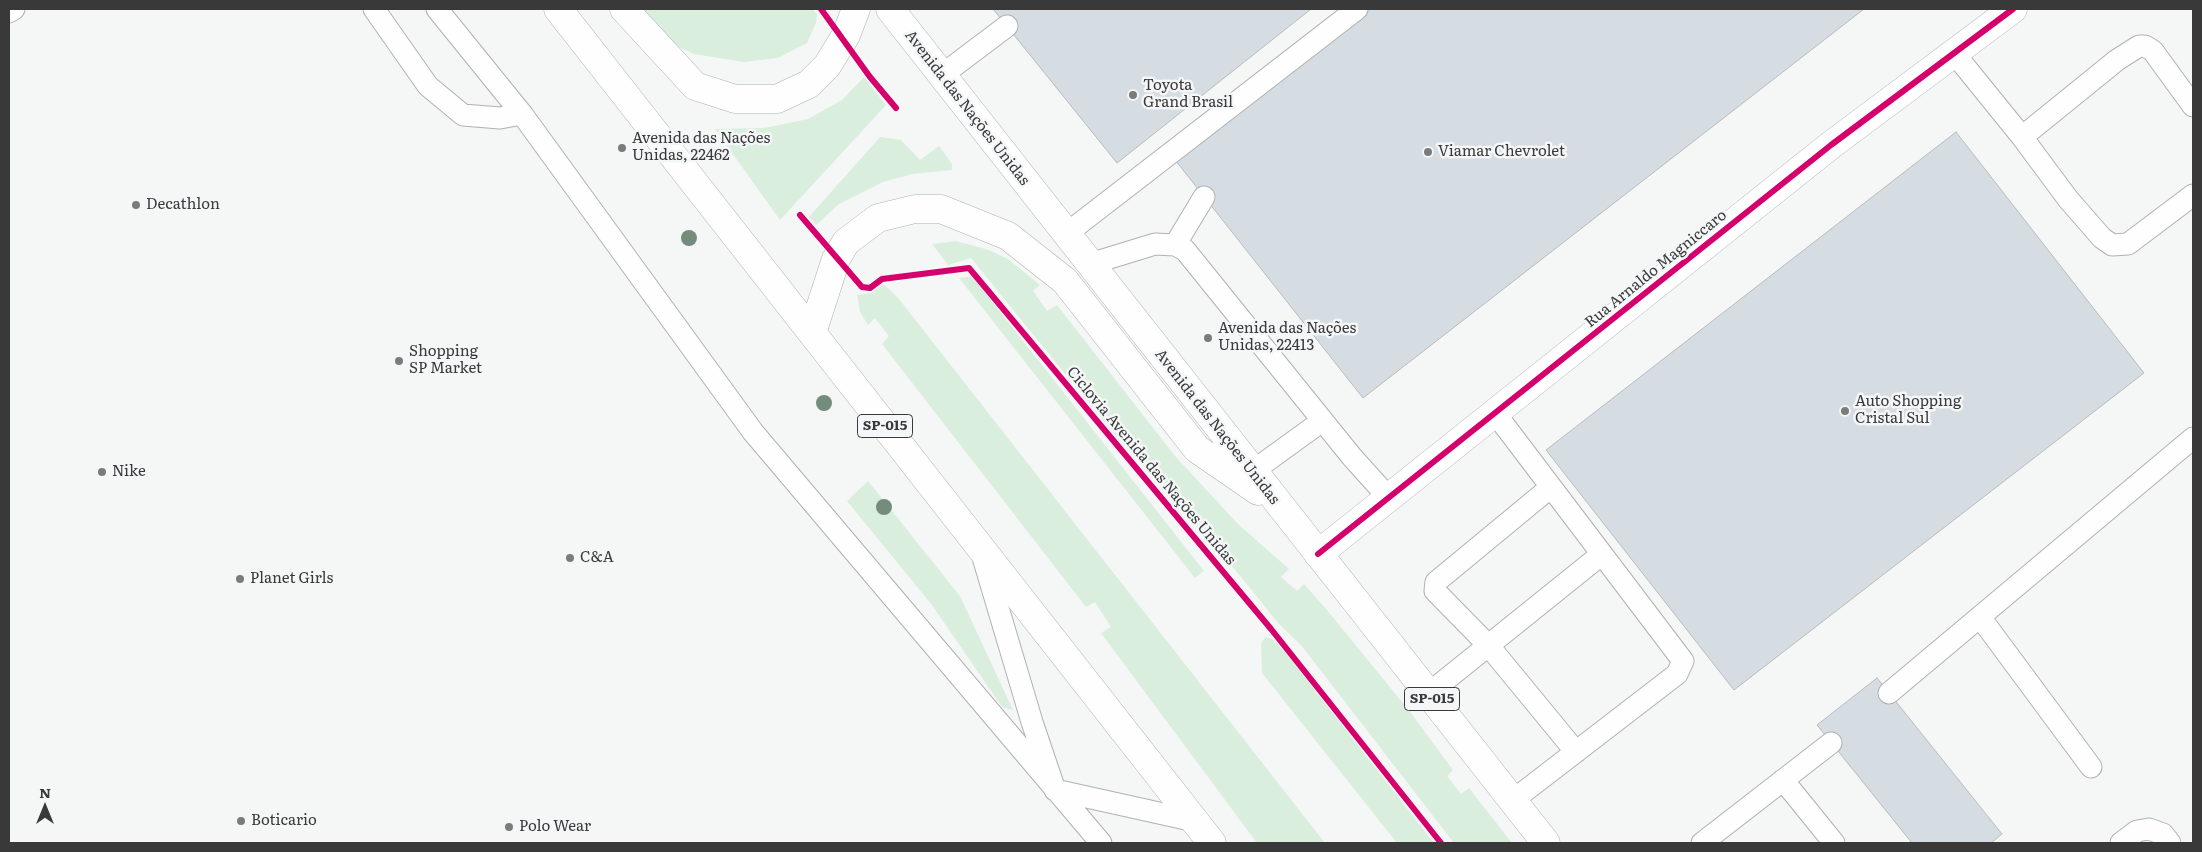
<!DOCTYPE html>
<meta charset="utf-8">
<style>
body{margin:0}
#map{position:relative;width:2202px;height:852px;overflow:hidden;background:#f5f6f6;font-family:Literata,serif}
canvas{display:block}
.frame{position:absolute;inset:0;border:10px solid #39393a;pointer-events:none}
.north{position:absolute;left:20px;top:782px;width:50px;height:50px;-webkit-text-stroke:4px #f4f6f7;paint-order:stroke;rotate:0deg;font-size:14px;font-weight:700;line-height:20px;text-align:center;color:#39393a}
.north::after{content:'';display:block;margin:auto;width:18px;height:22px;background:#39393a;clip-path:polygon(50% 0,100% 100%,50% 72%,0 100%)}
</style>
<div id="map">
<canvas width="2202" height="852"></canvas>
<div class="frame"></div>
<div class="north">N</div>
</div>
<script>
const context = document.querySelector('canvas').getContext('2d');
context.lineJoin = 'round';
function paint(path, color) { context.fillStyle = color; context.fill(path, 'evenodd'); }
const shape = rows => new Path2D(rows.map(r => 'M' + r).join(''));
function strokePath(path, color, width, dash) { context.strokeStyle = color; context.lineWidth = width; context.lineCap = dash ? 'butt' : 'round'; context.setLineDash(dash || []); context.stroke(path); }
function label(font, color, halo, rows, align = 'center') {
  context.font = font + ' Literata,serif'; context.lineWidth = 5; context.setLineDash([]); context.textBaseline = 'middle'; context.strokeStyle = halo; context.fillStyle = color; for (const [text, x, y, turn = 0] of rows) {
    context.save(); context.translate(x, y); context.rotate((+turn || 0) * Math.PI / 180); context.textAlign = isNaN(turn) ? turn : align; if (halo) context.strokeText(text, 0, 0); context.fillText(text, 0, 0); context.restore();
  }
}
const green = shape([
 [634,9,812,9,817,14,816,23,807,43,778,58,744,62,694,54,674,45],
 [864,77,886,105,780,220,715,129,764,128,808,119,842,100],
 [880,137,901,140,920,160,939,146,952,164,952,170,912,174,883,182,839,204,816,225,809,217],
 [956,241,989,250,1008,259,1040,285,1033,291,1047,311,1057,305,1175,456,1238,524,1289,569,1281,577,1297,591,1304,584,1327,610,1411,713,1453,770,1447,776,1461,794,1469,788,1512,843,1454,843,1301,645,1279,624,1237,572,1106,424,971,258,948,265,932,244],
 [972,276,1204,571,1195,578,959,278],
 [884,284,899,299,1325,843,1257,843,1101,633,1111,627,1095,602,1086,607,882,344,889,336,875,318,868,325,860,312,857,295,871,293],
 [868,481,960,596,1013,710,1002,707,932,605,847,501],
 [1265,637,1272,639,1286,653,1434,843,1397,843,1262,673,1261,644]
]);
const building = shape([
 [993,9,1311,9,1117,163,993,9],
 [1361,9,1864,9,1363,398,1172,156,1361,9],
 [1956,132,2144,373,1734,690,1546,450,1956,132],
 [1877,678,2002,834,1991,843,1912,843,1817,725,1877,678]
]);
const service = shape([
 [374,9,428,86,463,115,500,118,522,114],
 [437,9,522,114,753,432,1101,843],
 [9,12,14,9],
 [1954,53,2022,137,2068,199,2102,238,2112,245,2128,244,2193,195],
 [942,75,1007,26],
 [2022,137,2117,60,2139,46,2145,46,2153,51,2193,106],
 [1066,234,1357,9],
 [1175,245,1204,197],
 [1090,264,1155,244,1175,245,1185,250,1352,457,1388,497],
 [1495,413,1683,661,1677,674,1512,801],
 [1253,471,1322,421],
 [1551,487,1436,582,1435,591,1488,645,1576,752],
 [982,554,1032,722,1055,790,1195,821],
 [1980,617,2091,767],
 [1889,693,2193,438],
 [1428,694,1602,554],
 [1783,780,1834,843],
 [1702,843,1831,743],
 [2121,843,2137,831,2149,829,2163,834,2170,843]
]);
const minor = shape([
 [1318,554,1831,145,2013,9]
]);
const trunk = shape([
 [558,9,1212,843],
 [624,9,695,86,735,99,777,99,809,84,827,66,846,35,856,9],
 [890,9,1546,843],
 [812,333,836,259,846,242,878,218,915,209,941,209,1008,236,1065,281,1197,449,1258,491]
]);
const cycleway = shape([
 [821,9,870,77,896,108],
 [800,215,862,287,870,288,882,279,969,268,1271,629,1441,843],
 [1318,554,1831,145,2013,9]
]);
const trees = [
 [689,238],
 [824,403],
 [884,507]
];
const markers = [
 [1133,95,5,"#7b7b7c"],
 [622,148,5,"#7b7b7c"],
 [1428,152,5,"#7b7b7c"],
 [136,205,5,"#7b7b7c"],
 [1208,338,5,"#7b7b7c"],
 [399,361,5,"#7b7b7c"],
 [1845,411,5,"#7b7b7c"],
 [102,472,5,"#7b7b7c"],
 [570,558,5,"#7b7b7c"],
 [240,579,5,"#7b7b7c"],
 [241,821,5,"#7b7b7c"],
 [509,827,5,"#7b7b7c"]
];
const shields = [
 [885,426,55],
 [1432,699,55]
];
const shieldNames = [
 ["SP-015",885,426],
 ["SP-015",1432,699]
];
const poiNames = [
 ["Toyota",1143,86],
 ["Grand Brasil",1143,103],
 ["Avenida das Nações",632,139],
 ["Unidas, 22462",632,156],
 ["Viamar Chevrolet",1438,152],
 ["Decathlon",146,205],
 ["Avenida das Nações",1218,329],
 ["Unidas, 22413",1218,346],
 ["Shopping",409,352],
 ["SP Market",409,369],
 ["Auto Shopping",1855,402],
 ["Cristal Sul",1855,419],
 ["Nike",112,472],
 ["C&A",580,558],
 ["Planet Girls",250,579],
 ["Boticario",251,821],
 ["Polo Wear",519,827]
];
const streetNames = [
 ["Avenida das Nações Unidas",967,108,52],
 ["Rua Arnaldo Magniccaro",1656,269,-39],
 ["Avenida das Nações Unidas",1217,427,52],
 ["Ciclovia Avenida das Nações Unidas",1151,466,50]
];
paint(green, '#daeede');
paint(building, '#d5dce2');
strokePath(building, '#babbbb', 1);
strokePath(service, '#b0b1b1', 23);
strokePath(minor, '#b0b1b1', 29);
strokePath(trunk, '#b0b1b1', 29);
strokePath(service, '#fefefe', 21);
strokePath(minor, '#fefefe', 28);
strokePath(trunk, '#fefefe', 28);
strokePath(cycleway, '#d6006c', 6);
context.fillStyle = '#748c7d';
for (const [x, y] of trees) { context.beginPath(); context.arc(x, y, 8, 0, 2 * Math.PI); context.fill(); }
for (const [x, y, r, color] of markers) { const dot = new Path2D(); dot.arc(x, y, r, 0, 2 * Math.PI); context.fillStyle = color; context.fill(dot); strokePath(dot, '#f4f6f7', 2); }
for (const [x, y, w] of shields) { const box = new Path2D(); box.roundRect(x - w / 2, y - 11.5, w, 23, 4); context.fillStyle = '#f4f6f7'; context.fill(box); strokePath(box, '#39393a', 1); }
label('bold 14px', '#39393a', null, shieldNames);
label('15px', '#39393a', '#f4f6f7', poiNames, 'left');
label('15px', '#39393a', '#f4f6f7', streetNames);
</script>
